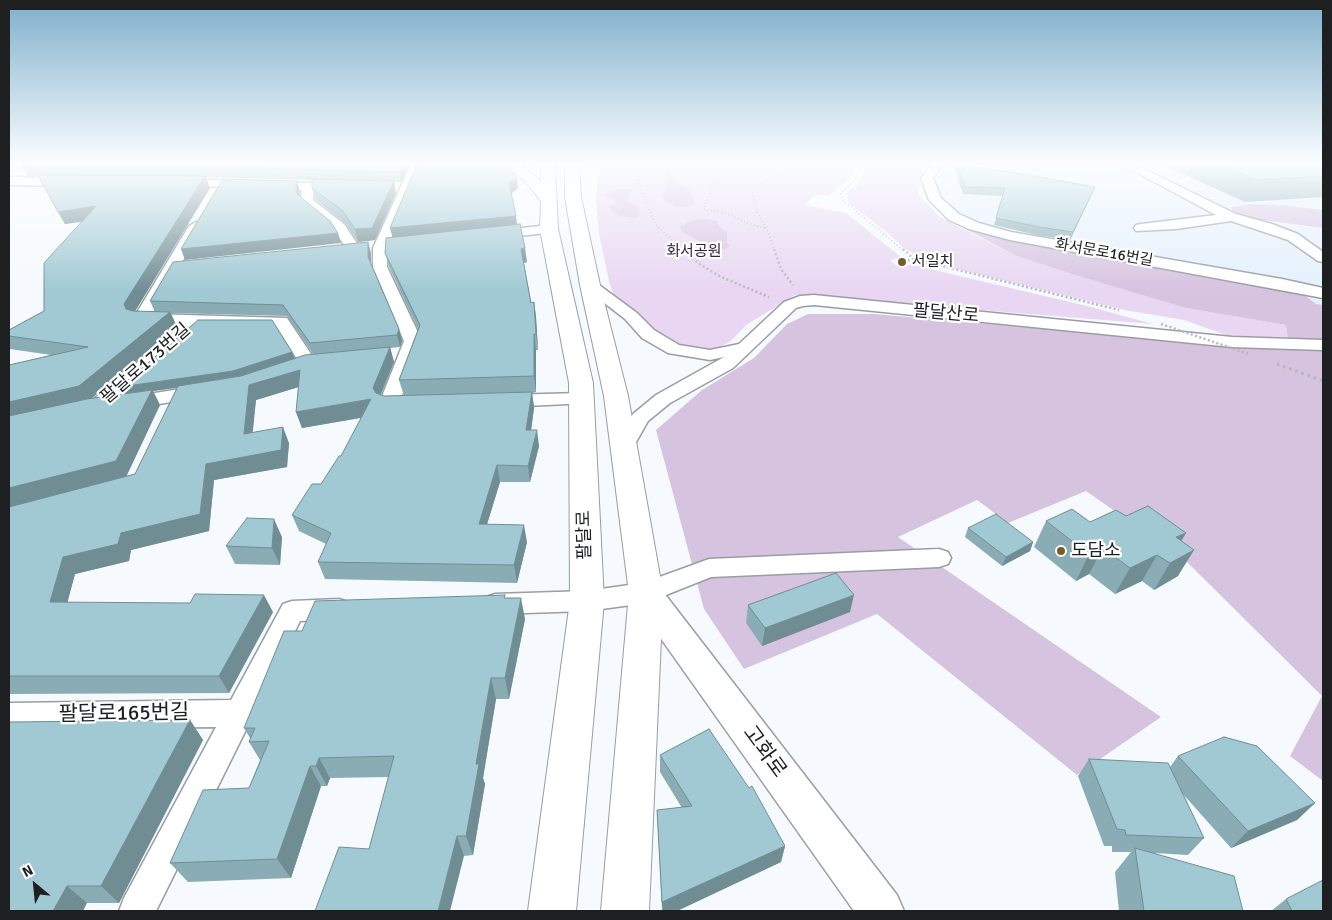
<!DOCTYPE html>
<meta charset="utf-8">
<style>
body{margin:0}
#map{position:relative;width:1332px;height:920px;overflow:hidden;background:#f6fafe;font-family:Signika,sans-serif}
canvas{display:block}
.frame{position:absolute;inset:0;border:10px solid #1d1f21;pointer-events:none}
.north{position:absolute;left:10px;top:860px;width:50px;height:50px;-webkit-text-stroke:4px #fff;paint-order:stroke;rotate:332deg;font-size:14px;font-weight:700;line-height:20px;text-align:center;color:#1d1f21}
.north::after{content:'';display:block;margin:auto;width:18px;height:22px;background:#1d1f21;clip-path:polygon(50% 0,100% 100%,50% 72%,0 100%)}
</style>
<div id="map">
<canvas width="1332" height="920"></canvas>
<div class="frame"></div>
<div class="north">N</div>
</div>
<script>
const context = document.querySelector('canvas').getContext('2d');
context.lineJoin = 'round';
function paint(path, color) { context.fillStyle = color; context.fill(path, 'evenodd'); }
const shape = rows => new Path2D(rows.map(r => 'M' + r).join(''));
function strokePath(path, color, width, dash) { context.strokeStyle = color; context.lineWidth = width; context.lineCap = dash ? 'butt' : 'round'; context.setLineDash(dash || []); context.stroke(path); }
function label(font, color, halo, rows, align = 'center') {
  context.font = font + ' Signika,"Noto Sans KR",sans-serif'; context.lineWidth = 4.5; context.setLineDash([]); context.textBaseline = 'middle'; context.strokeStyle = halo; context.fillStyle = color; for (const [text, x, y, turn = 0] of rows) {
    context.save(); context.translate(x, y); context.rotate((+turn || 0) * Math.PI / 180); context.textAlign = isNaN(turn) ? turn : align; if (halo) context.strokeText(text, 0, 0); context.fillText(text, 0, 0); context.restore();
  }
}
const built = shape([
 [933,162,1323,162,1323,209,1248,203,1229,207,1231,211,1251,220,1323,229,1323,305,1316,304,1299,290,967,226,942,215,923,194,922,182,927,167]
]);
const green = shape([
 [604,162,855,162,855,168,850,178,828,196,815,195,805,205,846,213,901,257,890,260,897,266,913,265,1087,306,1153,324,795,295,746,325,731,341,709,353,687,354,661,350,635,332,615,299,609,281,599,234,596,201,597,182],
 [866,162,928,162,923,167,918,194,940,217,1014,255,1186,308,1286,325,1289,347,1257,346,1184,320,1125,310,924,261,903,247,888,233,849,203,846,193,860,183]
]);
const forest = shape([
 [669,162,693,162,676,169,675,176,676,181,689,190,693,197,694,204,685,207,676,207,664,200,662,195,664,192,666,177,664,171],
 [619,189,633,189,629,196,628,202,637,207,641,213,636,218,619,216,608,207,616,204,615,200,603,195],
 [1249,204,1280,205,1323,210,1323,228,1253,219,1232,211,1231,207],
 [704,219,717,221,718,225,727,233,727,243,730,246,725,249,716,250,682,232,680,226,695,220],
 [964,228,1010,240,1298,290,1316,304,1323,305,1323,781,1290,756,1322,696,1185,560,1086,491,1008,523,977,500,898,537,1161,717,1077,775,877,614,744,669,704,609,656,430,702,390,754,358,787,324,808,314,874,314,1216,344,1289,347,1286,325,1186,308,1079,276,1014,255]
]);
const pathFar2 = shape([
 [641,162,639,184,655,224,683,251],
 [737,162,732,164,713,185,704,209,731,215,747,223,765,228],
 [860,162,857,178,841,194,842,199,904,251],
 [775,251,768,232,757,212,752,191,792,162]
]);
const pathFar1 = shape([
 [682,249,698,263,719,276,769,297],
 [774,249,781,269,793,285],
 [903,249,914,259,1119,310],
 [899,263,913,259]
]);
const path = shape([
 [1277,364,1323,381]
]);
const minor = shape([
 [412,162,424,162,387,248,387,267,422,341,401,398,416,399,419,403,416,407,409,409,389,410,382,408,379,404,404,341,373,267,373,248,412,162],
 [933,162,944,162,933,178,941,198,959,214,979,223,1011,232,1282,279,1323,288,1323,298,1010,240,969,229,949,220,929,200,921,178,933,162],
 [1117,162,1130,162,1236,214,1272,224,1298,234,1323,252,1323,262,1318,261,1288,240,1231,221,1176,229,1136,231,1134,228,1136,225,1141,224,1216,215,1117,162],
 [9,177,71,178,77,182,71,186,9,185,9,177],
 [179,179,345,184,347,187,345,190,341,191,314,190,313,200,344,224,360,248,353,252,348,251,334,230,303,204,301,201,302,190,175,185,173,183,175,181,179,179],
 [196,222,203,226,152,314,287,318,317,363,314,367,308,368,302,367,276,326,201,326,103,411,96,413,89,411,86,407,89,403,182,325,141,324,135,322,133,319,189,226,196,222],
 [549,225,556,229,554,232,494,239,487,235,494,231,549,225],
 [590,280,595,282,637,313,654,330,679,345,710,350,739,344,784,302,800,296,814,295,1232,337,1323,340,1323,350,1232,347,814,305,803,306,796,308,733,368,670,403,648,421,631,451,624,452,617,451,614,446,633,414,656,395,724,357,710,360,668,353,642,338,625,319,585,288,582,285,585,282,590,280],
 [200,386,207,388,209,392,207,396,129,409,122,407,119,403,122,399,129,397,200,386],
 [582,393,589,395,592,399,589,403,505,407,498,405,495,401,498,397,505,395,582,393],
 [939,549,948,552,951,558,948,564,939,567,711,577,646,603,587,611,495,614,486,611,482,604,486,597,495,594,587,591,643,583,709,559,939,549],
 [339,599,348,602,352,609,348,616,339,619,300,621,156,911,119,911,124,898,216,727,9,729,9,703,231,700,283,604,292,601,339,599]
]);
const tertiary = shape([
 [646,581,657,584,897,895,904,911,854,911,635,602,630,593,635,584,646,581]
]);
const secondary = shape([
 [502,162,518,162,541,181,541,166,543,163,559,162,555,167,558,229,593,383,604,601,576,911,528,911,570,601,569,383,540,229,541,201,525,181,502,162],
 [568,162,582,162,579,166,581,197,600,285,628,396,663,593,649,911,601,911,629,593,604,396,580,285,565,197,565,166,568,162]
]);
const pathBridge = shape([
 [1161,324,1249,354]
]);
const wall = shape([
 [28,162,411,162,401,182,394,182,396,193,375,240,358,242,345,223,315,199,312,188,312,180,206,177,210,188,135,311,155,312,150,301,371,253,371,263,402,341,400,347,390,348,394,362,381,395,384,396,404,396,399,380,418,329,389,267,385,253,393,237,390,228,517,178,518,188,511,193,517,225,527,262,524,263,531,303,534,302,536,317,538,350,536,350,536,392,532,393,534,408,531,430,539,446,530,482,500,482,487,524,527,542,517,583,325,579,318,562,326,544,299,531,292,515,321,484,341,456,361,418,302,428,296,412,299,387,256,400,252,432,289,443,287,467,214,480,209,531,131,550,129,561,75,574,67,602,273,612,229,693,9,694,9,365,51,355,10,349,9,347,9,330,44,311,81,222,65,224,38,176,27,176,22,166],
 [171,313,287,316,313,354,295,358,292,352,123,394,92,398,177,327],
 [177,388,135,474,126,477,160,405,153,391],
 [1157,162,1306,162,1323,168,1323,197,1245,202],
 [957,164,1095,187,1092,194,1070,240,1037,235,994,225,1003,196,963,194,955,170],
 [1126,516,1181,541,1178,576,1154,590,1142,581,1115,594,1089,574,1076,581,1034,547,1046,521,1090,522],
 [968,528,1033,542,1030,551,1002,566,965,537],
 [282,537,280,565,235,564,226,546],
 [506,598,525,619,509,699,496,699,483,778,485,784,473,855,464,856,369,849,389,777,330,778,327,786,321,786,291,878,188,882,170,863,249,788,260,760,249,742,250,738,244,728,302,631],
 [748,605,850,612,762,646,746,623],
 [190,720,203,740,119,903,87,903,9,911],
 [660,755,785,846,781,862,677,911,662,911,657,810,682,808,660,772],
 [1178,756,1315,803,1297,820,1231,848,1182,793,1204,838,1188,855,1154,853,1243,911,1119,911,1115,872,1131,852,1112,852,1112,846,1104,846,1078,776,1089,759,1170,767],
 [1286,899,1323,911,1271,911]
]);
const shadedWall = shape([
 [404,162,411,162,401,182,399,172],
 [205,176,210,188,131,318,124,304],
 [517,178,518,188,511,194,509,183],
 [297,181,300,191,299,201,296,191],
 [394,181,396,193,375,240,358,242,355,229],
 [1095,187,1092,194,1070,240,1073,232],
 [96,206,101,218,65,224,58,212],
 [516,216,517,226,393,239,390,228],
 [338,233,341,243,185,260,181,249],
 [368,242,371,253,371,268,368,257],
 [525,248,527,262,523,263,521,249],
 [534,302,536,317,538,350,536,334],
 [170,312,177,327,88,401,9,421,9,402],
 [399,329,402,341,400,347,397,335],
 [534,334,536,350,536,392,534,376],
 [390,347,394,362,377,403,373,388],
 [292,352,295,360,237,379,153,391,160,405,126,477,9,508,9,488,124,395,120,387],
 [300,370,305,385,256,400,251,450,244,434,249,385],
 [532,392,534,408,529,446,526,430],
 [371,399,376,415,302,428,296,412],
 [283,427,289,443,287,467,214,480,209,531,131,550,129,561,75,574,63,619,50,602,63,557,121,533,206,464],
 [537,430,539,446,530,482,528,466],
 [497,465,500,482,482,541,479,524],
 [274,519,282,537,280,565,272,548],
 [524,525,527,542,517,583,514,565],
 [1186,533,1171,559,1176,537],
 [1033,542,1030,551,1002,566,1006,557],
 [1103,548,1089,574,1076,581,1089,554],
 [1194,550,1178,576,1154,590,1170,563],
 [1157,555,1142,581,1115,594,1130,568],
 [264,595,273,612,229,693,219,676],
 [854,595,850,612,762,646,765,628],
 [521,598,525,619,509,699,505,678],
 [491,678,496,699,483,778,485,784,473,855,466,836,476,764],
 [190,720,203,740,119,903,101,886],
 [319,758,330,778,327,786,316,766],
 [310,766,321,786,291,878,277,859],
 [1315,803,1297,820,1231,848,1248,831],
 [457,836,464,856,450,911,438,911],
 [785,846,781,862,677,911,663,911,662,902],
 [67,886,87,903,83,911,53,911]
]);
const building = shape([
 [28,162,404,162,399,172,218,167,22,166,28,162],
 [418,162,503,162,517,178,509,183,516,216,390,228,418,162],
 [1214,162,1306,162,1323,168,1323,176,1256,180,1214,162],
 [957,164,1028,175,1095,187,1073,232,1039,227,996,218,1005,188,965,187,957,164],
 [38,175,205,176,124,304,126,309,133,311,170,312,79,386,9,402,9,365,88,347,9,336,9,330,44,311,44,263,96,206,58,212,38,175],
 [223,179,297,181,296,191,298,195,330,221,338,233,181,249,223,179],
 [312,179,394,181,372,228,355,229,342,210,312,188,312,179],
 [520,224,525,248,521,249,531,303,534,302,536,334,534,334,534,376,399,380,420,325,385,253,386,238,520,224],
 [368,242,368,257,399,329,397,335,310,343,283,305,150,301,173,262,368,242],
 [198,320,272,320,292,352,233,371,120,387,198,320],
 [390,347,373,388,376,393,384,396,532,392,526,430,537,430,528,466,497,465,479,524,524,525,514,565,318,562,331,533,292,515,312,484,321,484,339,456,341,456,371,399,296,412,300,370,249,385,244,434,283,427,281,450,206,464,200,514,121,533,118,544,63,557,50,602,190,603,195,594,264,595,219,676,9,676,9,507,135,474,178,386,241,376,305,355,390,347],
 [152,390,116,461,9,488,9,416,87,399,152,390],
 [1148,506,1186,533,1176,537,1194,550,1170,563,1157,555,1130,568,1103,548,1089,554,1046,521,1072,509,1090,522,1116,510,1126,516,1148,506],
 [996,514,1033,542,1006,557,968,528,996,514],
 [247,518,274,519,272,548,226,546,247,518],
 [836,573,854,595,765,628,748,605,836,573],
 [505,595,504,598,521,598,505,678,491,678,476,764,479,764,466,836,457,836,438,911,315,911,339,847,369,849,394,756,319,758,316,766,310,766,277,859,170,863,203,790,249,788,269,741,249,742,255,728,244,728,284,631,302,631,315,601,505,595],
 [190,720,101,886,67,886,53,911,9,911,9,722,190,720],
 [709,729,749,788,752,786,785,846,662,902,657,810,692,806,660,755,709,729],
 [1224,737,1257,746,1315,803,1248,831,1178,756,1224,737],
 [1089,759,1168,763,1204,838,1126,835,1125,830,1117,829,1089,759],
 [1135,848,1234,876,1243,911,1144,911,1135,848],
 [1323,880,1323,911,1292,911,1286,899,1323,880]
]);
const markers = [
 [902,262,5,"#755c2d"],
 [1061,551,5,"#755c2d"]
];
const farParknames = [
 ["화서공원",694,252]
];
const farStreetnames = [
 ["화서문로16번길",1104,253,10]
];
const farPoinames = [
 ["서일치",912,262]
];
const streetNames = [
 ["팔달산로",946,314,5],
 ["팔달로173번길",146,364,-41],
 ["팔달로",585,535,-91]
];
const poiNames = [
 ["도담소",1071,551]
];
const nearStreetnames = [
 ["팔달로165번길",124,714,-1],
 ["고화로",764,752,54]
];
paint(built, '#e4f0fd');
paint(green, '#e8d6f2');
paint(forest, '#d6c3e0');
strokePath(minor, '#989ea4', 3);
strokePath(tertiary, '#989ea4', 3);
strokePath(secondary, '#989ea4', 2);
strokePath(pathFar2, '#b5b8bb', 2, [1, 2.5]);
strokePath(pathFar1, '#b5b8bb', 2.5, [2, 2.5]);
strokePath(path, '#b5b8bb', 3, [2.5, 4]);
paint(minor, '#fff');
paint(tertiary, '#fff');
paint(secondary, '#fff');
strokePath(pathBridge, '#b5b8bb', 2.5, [2, 2.5]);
paint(wall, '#8aadb5');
paint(shadedWall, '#718d94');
paint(building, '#a1c9d3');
strokePath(building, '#718d94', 1);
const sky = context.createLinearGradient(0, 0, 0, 291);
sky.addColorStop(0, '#7eafcb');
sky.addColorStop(0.56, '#fbfdff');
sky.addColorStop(1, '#fbfdff00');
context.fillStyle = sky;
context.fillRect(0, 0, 1332, 291);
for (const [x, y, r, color] of markers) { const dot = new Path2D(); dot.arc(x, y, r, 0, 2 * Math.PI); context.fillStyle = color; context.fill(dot); strokePath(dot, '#fff', 2); }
label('15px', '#361c42', '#fff', farParknames);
label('15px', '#1d1f21', '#fff', farStreetnames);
label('15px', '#1d1f21', '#fff', farPoinames, 'left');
label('18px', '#1d1f21', '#fff', streetNames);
label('18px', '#1d1f21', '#fff', poiNames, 'left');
label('21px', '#1d1f21', '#fff', nearStreetnames);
</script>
